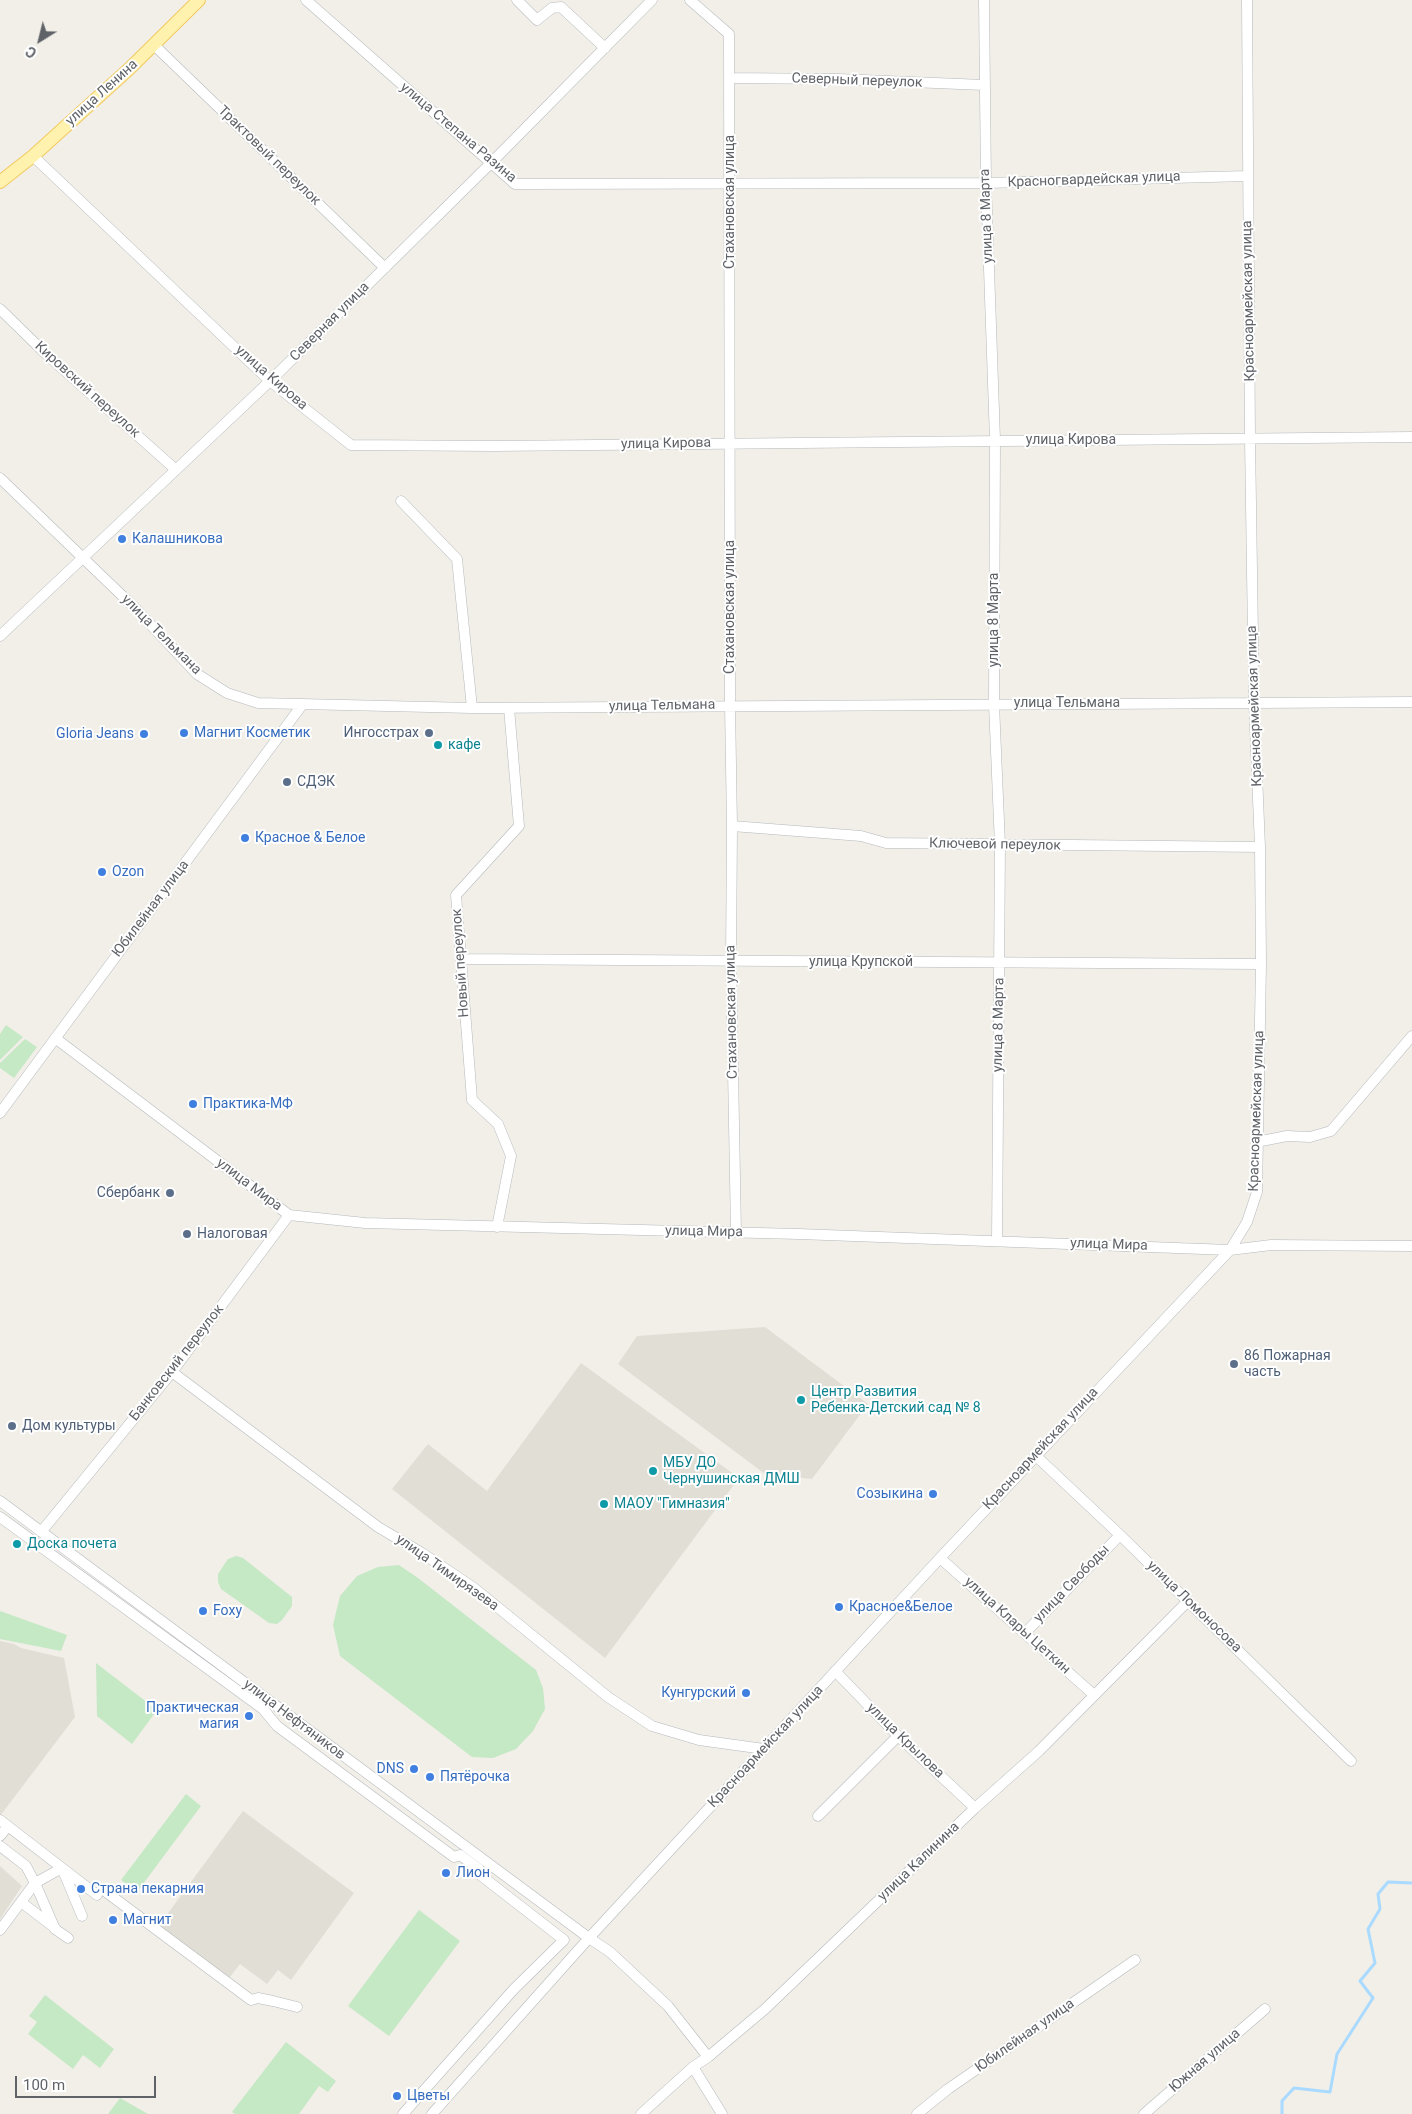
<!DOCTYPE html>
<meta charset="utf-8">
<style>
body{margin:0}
#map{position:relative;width:1412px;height:2114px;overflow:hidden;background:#f1efe8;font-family:Roboto,sans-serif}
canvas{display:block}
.north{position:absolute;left:15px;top:15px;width:50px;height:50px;-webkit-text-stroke:4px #fff;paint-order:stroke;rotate:216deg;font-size:14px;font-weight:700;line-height:20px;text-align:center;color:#5f6368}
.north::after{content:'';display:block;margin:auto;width:18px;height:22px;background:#5f6368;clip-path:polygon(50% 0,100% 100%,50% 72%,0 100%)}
.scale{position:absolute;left:15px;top:2076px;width:141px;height:22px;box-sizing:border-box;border:2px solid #5f6368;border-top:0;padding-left:6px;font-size:15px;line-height:18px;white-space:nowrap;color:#5f6368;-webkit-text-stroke:4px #fff;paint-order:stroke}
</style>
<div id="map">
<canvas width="1412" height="2114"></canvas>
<div class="north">С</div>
<div class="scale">100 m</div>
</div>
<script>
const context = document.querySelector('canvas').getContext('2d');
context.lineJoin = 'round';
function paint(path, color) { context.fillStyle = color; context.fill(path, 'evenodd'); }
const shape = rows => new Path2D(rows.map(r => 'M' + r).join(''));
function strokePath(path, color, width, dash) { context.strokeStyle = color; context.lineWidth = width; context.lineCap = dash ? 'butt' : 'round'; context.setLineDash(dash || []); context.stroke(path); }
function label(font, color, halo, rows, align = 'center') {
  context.font = font + ' Roboto,sans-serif'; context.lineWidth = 4; context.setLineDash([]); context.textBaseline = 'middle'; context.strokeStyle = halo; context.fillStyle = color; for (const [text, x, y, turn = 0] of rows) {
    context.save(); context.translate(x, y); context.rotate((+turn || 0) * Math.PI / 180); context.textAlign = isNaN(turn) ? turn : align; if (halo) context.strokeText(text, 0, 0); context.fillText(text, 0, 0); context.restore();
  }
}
const education = shape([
 [765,1327,868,1404,812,1479,765,1474,618,1364,637,1336],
 [581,1363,739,1478,605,1658,392,1489,428,1444,487,1491],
 [0,1641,14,1644,21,1648,64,1658,75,1717,0,1816],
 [243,1811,354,1893,291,1980,278,1970,267,1984,240,1964,226,1982,155,1931],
 [0,1866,22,1886,0,1919]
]);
const green = shape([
 [6,1025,23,1037,0,1060,0,1034],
 [25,1039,37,1047,14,1078,0,1068,0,1063],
 [236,1556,243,1558,292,1597,292,1606,282,1620,277,1624,269,1623,221,1589,218,1582,218,1574,228,1559],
 [399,1565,418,1578,536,1670,543,1688,545,1709,533,1731,516,1749,493,1758,472,1757,340,1656,333,1625,340,1596,357,1576,378,1567],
 [0,1611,67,1635,61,1651,0,1639],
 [96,1663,157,1710,132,1744,97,1716],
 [186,1794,201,1806,137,1892,121,1880],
 [419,1910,460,1941,389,2036,348,2006],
 [45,1995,114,2049,100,2068,83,2055,73,2069,28,2034,37,2022,29,2016],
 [286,2042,336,2081,328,2092,319,2086,299,2114,235,2114,232,2112],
 [120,2098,148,2114,108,2114]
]);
const stream = shape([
 [1282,2114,1282,2101,1294,2088,1330,2092,1337,2054,1373,1998,1360,1981,1375,1963,1368,1929,1380,1909,1378,1894,1388,1882,1412,1883]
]);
const minor = shape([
 [306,0,515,184,986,183,1247,176],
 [517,0,537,20,552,8,561,7,605,48],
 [690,0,729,34,730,705,732,826,731,962,736,1232],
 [984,0,986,183,995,440,994,704,1000,845,997,1241],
 [154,45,385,268],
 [730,78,838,79,984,85],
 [33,156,270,381,351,445,494,446,1412,437],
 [0,309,46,354,175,469],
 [0,478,136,609,197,674,227,693,258,703,472,708,1412,702],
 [401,501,457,559,472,708],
 [0,636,270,381,491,163,652,0],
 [732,826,861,836,886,843,1260,847],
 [461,959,1261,964],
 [55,1038,289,1215,365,1223,799,1234,1230,1250,1271,1245,1412,1246],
 [0,1113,302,705],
 [1256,1142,1287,1136,1310,1137,1331,1131,1412,1036],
 [497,1227,511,1156,498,1124,472,1100,456,895,519,826,509,708],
 [172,1372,378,1527,422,1553,474,1588,608,1697,652,1726,699,1740,764,1749],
 [1035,1455,1120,1535,1351,1761],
 [0,1501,589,1938,610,1952,668,2006,708,2057],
 [0,1517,263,1709,277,1726,454,1857,460,1855,479,1869,479,1874,564,1940,514,1989,403,2114],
 [41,1532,172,1372,289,1215],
 [940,1558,1094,1695],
 [1025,1633,1120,1535],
 [835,1671,898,1736,975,1808],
 [818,1816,898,1736],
 [0,1820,97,1895],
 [0,1836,8,1826],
 [0,1846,26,1866,35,1883,0,1930],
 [102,1889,251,2000,258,1998,273,2001,297,2007],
 [21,1902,55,1928],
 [68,1938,55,1929,35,1883,62,1868,82,1916],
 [693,2067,722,2114],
 [432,2114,589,1938,940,1558,1230,1250,1247,1222,1257,1192,1261,964,1260,847,1254,702,1250,439,1247,0],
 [641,2114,693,2067,708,2057,765,2009,975,1808,1039,1751,1188,1601],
 [917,2114,948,2089,1135,1960],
 [1144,2114,1265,2009]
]);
const major = shape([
 [0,182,33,156,129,69,199,0]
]);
const markers = [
 [122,539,5,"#3f7fe0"],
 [184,733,5,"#3f7fe0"],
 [429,733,5,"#5c6f8a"],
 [144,734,5,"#3f7fe0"],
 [438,745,5,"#0f9aa8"],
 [287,782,5,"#5c6f8a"],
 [245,838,5,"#3f7fe0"],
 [102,872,5,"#3f7fe0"],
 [193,1104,5,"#3f7fe0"],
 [170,1193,5,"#5c6f8a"],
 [187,1234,5,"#5c6f8a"],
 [1234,1364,5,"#5c6f8a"],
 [801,1400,5,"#0f9aa8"],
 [12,1426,5,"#5c6f8a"],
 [653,1471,5,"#0f9aa8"],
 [933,1494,5,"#3f7fe0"],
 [604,1504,5,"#0f9aa8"],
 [17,1544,5,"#0f9aa8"],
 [839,1607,5,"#3f7fe0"],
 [203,1611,5,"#3f7fe0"],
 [746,1693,5,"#3f7fe0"],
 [249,1716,5,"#3f7fe0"],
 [414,1769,5,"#3f7fe0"],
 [430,1777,5,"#3f7fe0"],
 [446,1873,5,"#3f7fe0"],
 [81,1889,5,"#3f7fe0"],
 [113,1920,5,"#3f7fe0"],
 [397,2096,5,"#3f7fe0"]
];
const streetNames = [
 ["Северный переулок",857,81,2],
 ["улица Ленина",102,93,-42],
 ["улица Степана Разина",458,133,40],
 ["Трактовый переулок",269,156,44],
 ["Красногвардейская улица",1094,180,-2],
 ["Стахановская улица",730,202,-90],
 ["улица 8 Марта",987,216,-92],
 ["Красноармейская улица",1249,301,-91],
 ["Северная улица",330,322,-45],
 ["улица Кирова",271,378,41],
 ["Кировский переулок",87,390,42],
 ["улица Кирова",1071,440],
 ["улица Кирова",666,444,-1],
 ["Стахановская улица",730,607,-90],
 ["улица 8 Марта",994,620,-90],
 ["улица Тельмана",161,635,45],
 ["улица Тельмана",1067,703],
 ["улица Тельмана",662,706,-1],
 ["Красноармейская улица",1255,706,-92],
 ["Ключевой переулок",995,845,1],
 ["Юбилейная улица",151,909,-53],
 ["улица Крупской",861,962],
 ["Новый переулок",461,963,-94],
 ["Стахановская улица",732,1012,-91],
 ["улица 8 Марта",999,1025,-89],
 ["Красноармейская улица",1257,1111,-88],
 ["улица Мира",249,1185,37],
 ["улица Мира",704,1232,1],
 ["улица Мира",1109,1245,2],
 ["Банковский переулок",177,1363,-52],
 ["Красноармейская улица",1041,1449,-47],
 ["улица Тимирязева",447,1573,35],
 ["улица Свободы",1072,1584,-46],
 ["улица Ломоносова",1194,1607,44],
 ["улица Клары Цеткин",1017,1626,42],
 ["улица Нефтяников",294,1720,37],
 ["улица Крылова",905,1741,44],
 ["Красноармейская улица",766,1747,-47],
 ["улица Калинина",919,1862,-44],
 ["Юбилейная улица",1025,2036,-35],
 ["Южная улица",1205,2061,-41]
];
const shopNames = [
 ["Калашникова",132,539],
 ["Магнит Косметик",194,733],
 ["Gloria Jeans",134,734,"right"],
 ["Красное & Белое",255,838],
 ["Ozon",112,872],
 ["Практика-МФ",203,1104],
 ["Созыкина",923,1494,"right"],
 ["Красное&Белое",849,1607],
 ["Foxy",213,1611],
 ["Кунгурский",736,1693,"right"],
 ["Практическая",239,1708,"right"],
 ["магия",239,1724,"right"],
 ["DNS",404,1769,"right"],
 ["Пятёрочка",440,1777],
 ["Лион",456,1873],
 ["Страна пекарния",91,1889],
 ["Магнит",123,1920],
 ["Цветы",407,2096]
];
const serviceNames = [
 ["Ингосстрах",419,733,"right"],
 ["СДЭК",297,782],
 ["Сбербанк",160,1193,"right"],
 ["Налоговая",197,1234],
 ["86 Пожарная",1244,1356],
 ["часть",1244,1372],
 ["Дом культуры",22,1426]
];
const cultureNames = [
 ["кафе",448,745],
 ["Центр Развития",811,1392],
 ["Ребенка-Детский сад № 8",811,1408],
 ["МБУ ДО",663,1463],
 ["Чернушинская ДМШ",663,1479],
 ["МАОУ \"Гимназия\"",614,1504],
 ["Доска почета",27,1544]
];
paint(education, '#e1ded6');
paint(green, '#c5e8c5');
strokePath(stream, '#aadaff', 3);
strokePath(minor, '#b5b8bc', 11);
strokePath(major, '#f2c960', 14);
strokePath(minor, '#fff', 10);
strokePath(major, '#fff2af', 12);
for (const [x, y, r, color] of markers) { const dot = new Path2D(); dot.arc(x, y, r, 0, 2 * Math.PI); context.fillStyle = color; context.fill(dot); strokePath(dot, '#fff', 2); }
label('14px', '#5f6368', '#fff', streetNames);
label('14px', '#366cbe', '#fff', shopNames, 'left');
label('14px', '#4e5e75', '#fff', serviceNames, 'left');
label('14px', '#0d838f', '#fff', cultureNames, 'left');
</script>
